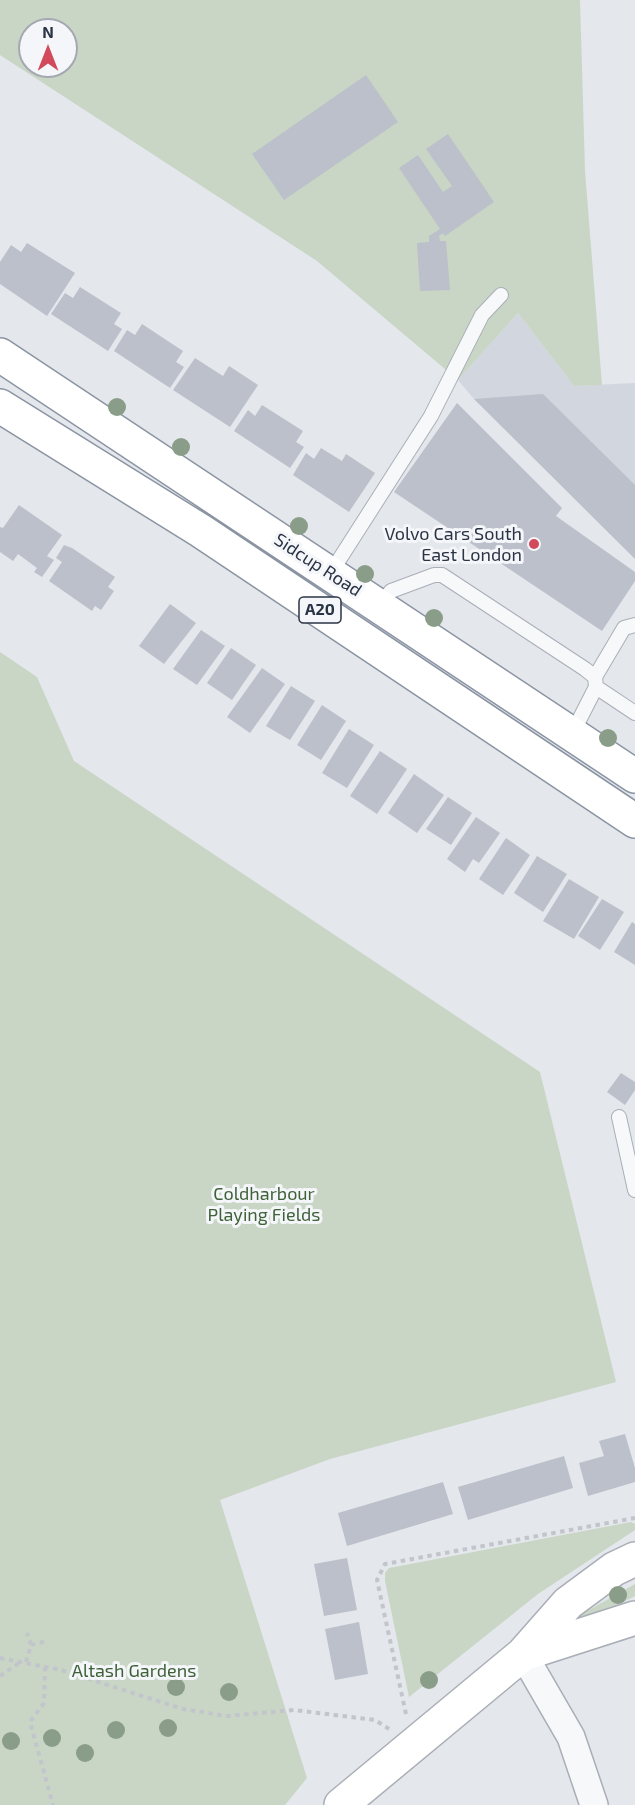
<!DOCTYPE html>
<style>
body{margin:0}
#map{position:relative;width:635px;height:1805px;overflow:hidden;background:#e4e7ec;font-family:"Exo 2",sans-serif}
canvas{display:block}
.north{position:absolute;left:18px;top:18px;width:60px;height:60px;box-sizing:border-box;background:#f4f6f9;border:2px solid #a4a8b1;border-radius:50%;rotate:0deg;font-size:16px;font-weight:700;line-height:24px;text-align:center;color:#2b3445}
.north::after{content:'';display:block;margin:auto;width:21px;height:27px;background:#d1495b;clip-path:polygon(50% 0,100% 100%,50% 72%,0 100%)}
</style>
<div id="map">
<canvas width="635" height="1805"></canvas>
<div class="north">N</div>
</div>
<script>
const context = document.querySelector('canvas').getContext('2d');
context.lineJoin = 'round';
function paint(path, color) { context.fillStyle = color; context.fill(path, 'evenodd'); }
const shape = rows => new Path2D(rows.map(r => 'M' + r).join(''));
function strokePath(path, color, width, dash) { context.strokeStyle = color; context.lineWidth = width; context.lineCap = dash ? 'butt' : 'round'; context.setLineDash(dash || []); context.stroke(path); }
function label(font, color, halo, rows, align = 'center') {
  context.font = font + ' "Exo 2",sans-serif'; context.lineWidth = 6; context.setLineDash([]); context.textBaseline = 'middle'; context.strokeStyle = halo; context.fillStyle = color; for (const [text, x, y, turn = 0] of rows) {
    context.save(); context.translate(x, y); context.rotate((+turn || 0) * Math.PI / 180); context.textAlign = isNaN(turn) ? turn : align; if (halo) context.strokeText(text, 0, 0); context.fillText(text, 0, 0); context.restore();
  }
}
const built = shape([
 [518,313,574,386,635,383,635,557,474,399,458,380]
]);
const green = shape([
 [0,0,580,0,585,171,602,385,574,386,518,313,458,380,317,261,0,55],
 [30,30,66,30,66,66,30,66],
 [0,652,37,677,74,761,540,1072,616,1382,330,1459,220,1500,307,1778,285,1805,0,1805],
 [631,1522,635,1524,635,1530,538,1594,409,1697,385,1581,385,1573,389,1568],
 [635,1584,635,1596,572,1628,571,1620]
]);
const building = shape([
 [366,75,398,122,284,200,252,154],
 [448,134,494,202,445,236,443,233,439,236,440,241,446,241,450,290,420,291,417,243,429,242,429,236,440,229,399,168,418,155,443,192,452,186,426,149],
 [27,243,75,273,47,316,0,284,0,262,11,245,21,252],
 [80,287,121,313,114,324,122,329,108,351,51,314,65,293,73,298],
 [142,324,183,351,176,362,184,367,170,388,114,351,127,330,135,335],
 [195,358,223,376,229,366,258,385,230,427,173,390],
 [543,394,635,485,635,559,474,399],
 [457,403,562,508,556,516,635,572,635,581,602,631,394,492],
 [262,405,303,431,296,442,304,447,290,468,234,431,248,410,255,416],
 [321,448,342,461,346,454,375,473,349,512,293,475,306,453,314,459],
 [19,505,62,535,47,556,54,560,42,577,34,572,37,568,18,554,13,561,0,552,0,527,3,528],
 [64,545,72,548,115,577,108,587,114,591,101,610,95,606,92,611,49,581,62,562,56,558],
 [170,604,196,623,164,664,139,646],
 [201,630,225,646,197,685,173,669],
 [231,648,256,665,232,700,207,683],
 [262,668,285,684,250,733,227,717],
 [291,686,315,701,290,740,266,726],
 [322,705,346,721,321,760,297,745],
 [349,729,374,745,347,788,322,773],
 [380,751,407,769,377,814,350,796],
 [414,774,444,795,417,833,388,813],
 [448,797,472,813,451,845,426,829],
 [476,817,500,833,479,863,473,859,465,872,447,859],
 [506,838,530,855,503,895,479,879],
 [537,856,567,874,543,912,514,893],
 [569,879,599,897,574,939,543,921],
 [602,899,624,912,600,950,578,936],
 [632,922,635,924,635,965,614,952],
 [621,1073,635,1082,635,1090,625,1105,607,1092],
 [625,1434,635,1468,635,1482,588,1496,579,1463,604,1456,599,1441],
 [564,1456,573,1488,468,1520,458,1487],
 [443,1482,453,1514,347,1546,338,1513],
 [347,1558,357,1610,324,1616,314,1564],
 [359,1622,368,1674,335,1680,325,1629]
]);
const path = shape([
 [31,1645,47,1641],
 [0,1658,61,1670,183,1709,227,1716,294,1710,375,1720,389,1729],
 [26,1662,31,1645,27,1633],
 [45,1667,44,1703,30,1722,53,1805],
 [0,1676,22,1661],
 [406,1714,377,1580,385,1564,635,1518]
]);
const lane = shape([
 [330,574,431,416,482,315,501,295],
 [388,610,387,596,391,591,434,575,442,575,585,669,595,677,596,687,572,734],
 [595,677,624,628,635,625],
 [596,687,635,713],
 [619,1117,635,1190]
]);
const street = shape([
 [523,1654,571,1737,594,1805]
]);
const secondary = shape([
 [523,1654,635,1618],
 [341,1805,523,1654,568,1603,614,1569,635,1559]
]);
const highway = shape([
 [0,355,635,776],
 [0,406,201,531,635,821]
]);
const trees = [
 [117,407],
 [181,447],
 [299,526],
 [365,574],
 [434,618],
 [608,738],
 [618,1595],
 [429,1680],
 [176,1687],
 [229,1692],
 [168,1728],
 [116,1730],
 [52,1738],
 [11,1741],
 [85,1753]
];
const markers = [
 [534,544,6,"#d1495b"]
];
const shields = [
 [320,610,42]
];
const shieldNames = [
 ["A20",320,610]
];
const poiNames = [
 ["Volvo Cars South",522,534],
 ["East London",522,555]
];
const streetNames = [
 ["Sidcup Road",318,565,33]
];
const parkNames = [
 ["Coldharbour",264,1194],
 ["Playing Fields",264,1215],
 ["Altash Gardens",134,1671]
];
paint(built, '#d2d6de');
paint(green, '#c9d6c5');
paint(building, '#bbc0ca');
strokePath(lane, '#a9aeb7', 16);
strokePath(street, '#a9aeb7', 30);
strokePath(secondary, '#a9aeb7', 36);
strokePath(highway, '#8b94a3', 36);
strokePath(path, '#c2c5cb', 4, [4.5, 4.5]);
strokePath(lane, '#f7f8fa', 14);
strokePath(street, '#f7f8fa', 27);
strokePath(secondary, '#fff', 33);
strokePath(highway, '#fff', 33);
context.fillStyle = '#899d89';
for (const [x, y] of trees) { context.beginPath(); context.arc(x, y, 9, 0, 2 * Math.PI); context.fill(); }
for (const [x, y, r, color] of markers) { const dot = new Path2D(); dot.arc(x, y, r, 0, 2 * Math.PI); context.fillStyle = color; context.fill(dot); strokePath(dot, '#f4f6f9', 2); }
for (const [x, y, w] of shields) { const box = new Path2D(); box.roundRect(x - w / 2, y - 13, w, 26, 4.5); context.fillStyle = '#f4f6f9'; context.fill(box); strokePath(box, '#2b3445', 1.5); }
label('bold 16px', '#2b3445', null, shieldNames);
label('18px', '#2b3445', '#f4f6f9', poiNames, 'right');
label('18px', '#2b3445', '#f4f6f9', streetNames);
label('18px', '#3f6138', '#f4f6f9', parkNames);
</script>
